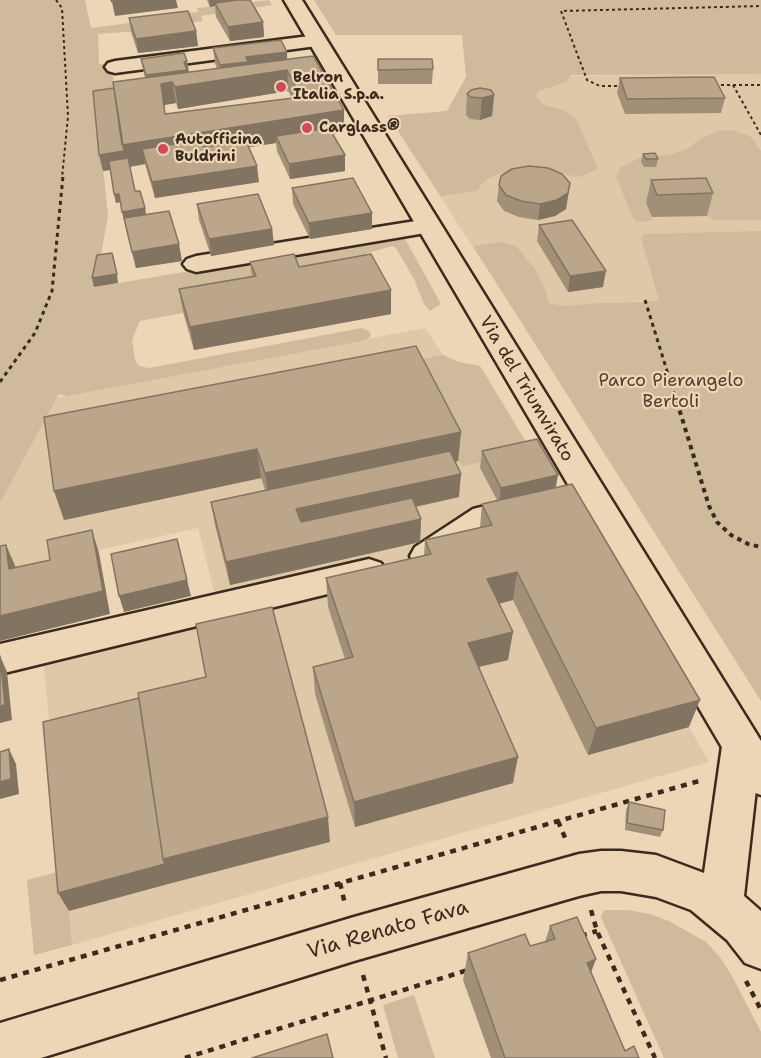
<!DOCTYPE html>
<meta charset="utf-8">
<style>
body{margin:0}
canvas{display:block;background:#edd6b5}
</style>
<canvas width="761" height="1058"></canvas>
<script>
const context = document.querySelector('canvas').getContext('2d');
context.lineJoin = 'round';
function paint(path, color) { context.fillStyle = color; context.fill(path, 'evenodd'); }
const shape = rows => new Path2D(rows.map(r => 'M' + r).join(''));
function strokePath(path, color, width, dash) { context.strokeStyle = color; context.lineWidth = width; context.lineCap = dash ? 'butt' : 'round'; context.setLineDash(dash || []); context.stroke(path); }
function label(font, color, halo, rows, align = 'center') {
  context.font = font + ' "Shantell Sans",sans-serif'; context.lineWidth = 4.5; context.setLineDash([]); context.textBaseline = 'middle'; context.strokeStyle = halo; context.fillStyle = color; for (const [text, x, y, turn = 0] of rows) {
    context.save(); context.translate(x, y); context.rotate((+turn || 0) * Math.PI / 180); context.textAlign = isNaN(turn) ? turn : align; if (halo) context.strokeText(text, 0, 0); context.fillText(text, 0, 0); context.restore();
  }
}
const built = shape([
 [761,74,761,300,645,300,518,317,388,116,447,112,466,77],
 [425,328,443,355,459,362,480,366,532,452,709,762,72,945,42,649,218,607,198,528,0,572,0,503,57,398]
]);
const green = shape([
 [0,0,85,0,91,28,151,20,151,17,198,12,197,8,269,0,272,5,201,16,203,21,138,29,138,31,98,34,99,64,104,64,105,72,112,71,117,103,97,106,108,216,95,287,403,235,441,304,430,311,424,304,414,279,396,248,392,246,365,254,365,262,258,299,140,321,132,340,135,360,139,366,149,368,362,328,369,331,371,335,367,340,67,396,59,394,0,503],
 [314,0,761,0,761,74,571,75,566,82,539,91,535,96,544,105,563,110,576,119,598,169,579,177,554,172,513,171,495,175,483,182,477,191,441,196,388,116,447,111,466,77,462,35,336,35],
 [732,130,750,136,761,151,761,220,715,220,707,216,700,201,646,203,652,217,651,220,642,222,634,220,616,177,621,167,644,156,669,155,687,149,700,139,718,131],
 [761,231,761,701,473,246,501,242,516,246,534,268,545,289,549,303,563,306,599,303,622,303,659,300,641,237,644,234],
 [443,355,459,362,480,366,532,452,463,466,458,461,420,362,423,359],
 [65,870,72,945,34,955,27,880],
 [604,910,628,910,650,914,669,921,706,942,720,957,732,976,761,1032,761,1058,664,1058,601,917],
 [414,995,435,1058,398,1058,383,1005]
]);
const pathFar3 = shape([
 [56,0,62,8,68,116,62,178],
 [715,85,761,85],
 [733,85,761,135],
 [623,86,600,86,587,80,561,11,761,6]
]);
const pathFar2 = shape([
 [645,300,677,403],
 [0,382,35,333,52,291,63,176]
]);
const pathFar1 = shape([
 [677,402,709,506,717,522,731,535,748,544,761,547]
]);
const path = shape([
 [558,821,566,840],
 [340,883,345,904],
 [591,910,597,931,655,1058],
 [581,936,597,931],
 [363,975,386,1058],
 [0,980,699,781],
 [746,981,761,1010],
 [185,1058,468,970]
]);
const minor = shape([
 [317,35,324,37,327,41,324,45,115,73,108,71,105,67,108,63,115,61,317,35],
 [428,219,437,221,440,226,437,231,196,272,187,269,183,264,187,259,196,256,428,219],
 [522,497,533,501,538,509,533,517,495,528,439,565,427,569,415,565,410,556,415,547,473,509,522,497],
 [369,559,381,563,386,572,381,581,0,674,0,644,369,559],
 [742,729,756,734,761,745,744,896,761,911,761,969,745,963,727,940,691,910,656,897,621,891,601,891,579,896,354,961,41,1058,0,1058,0,1023,354,917,579,854,601,851,621,851,656,855,704,873,722,746,728,734,742,729]
]);
const major = shape([
 [284,0,302,0,761,741,761,795,747,790,284,0]
]);
const wall = shape([
 [207,0,250,0,263,22,264,37,230,41,216,17,215,6,210,7],
 [129,18,196,31,198,46,138,53,131,32],
 [213,48,287,59,344,110,344,132,333,134,345,155,345,171,290,179,277,151,276,143,249,147,259,182,155,198,145,164,130,167,135,191,145,208,146,214,182,261,136,268,120,202,116,203,110,170,103,171,114,88,145,78,141,59,187,61,189,72,217,69,215,63],
 [288,91,292,98,165,114,164,105,176,103,178,109],
 [378,59,433,69,432,84,378,84],
 [620,78,725,98,721,113,625,114,617,93],
 [467,94,494,95,492,116,480,120,470,119,466,115],
 [643,154,658,159,656,167,644,167,641,162],
 [651,180,713,193,707,216,652,217,646,203],
 [570,183,566,209,555,216,538,220,519,217,504,211,497,201,499,185],
 [292,188,372,213,372,229,310,239,293,204],
 [197,204,272,229,274,245,211,256,199,220],
 [539,225,603,287,568,292,537,241],
 [250,262,299,267,391,290,391,314,194,350,183,312,179,289,252,276],
 [44,417,461,432,458,461,455,462,459,497,416,507,421,519,420,542,230,585,215,525,211,502,265,490,261,478,64,520],
 [482,451,556,487,689,727,588,755,513,600,499,604,508,660,479,667,513,783,355,827,315,694,313,667,345,659,328,607,326,578,424,556,425,540,480,527,482,504,497,500,480,468],
 [629,802,663,830,660,837,625,830,626,810],
 [550,926,596,959,591,973,625,1051,639,1058,491,1058,463,980,468,953,530,946,545,942]
]);
const shadedWall = shape([
 [127,0,176,0,178,8,115,16,112,2],
 [209,0,245,0,215,3,215,6,210,7],
 [263,22,264,37,230,41,228,27],
 [196,31,198,46,138,53,136,39],
 [287,52,288,91,178,109,175,87,222,80,220,65,246,57],
 [187,61,189,76,172,82,176,103,164,105,168,136,149,90,146,75,184,62],
 [494,95,492,116,480,120,482,98],
 [344,110,344,132,279,142,276,136,276,143,205,154,142,149,145,164,103,171,99,155,123,145],
 [345,155,345,171,290,179,289,164],
 [257,166,259,182,155,198,152,182],
 [570,183,566,209,555,216,538,220,540,204],
 [114,194,119,194,120,202,116,203],
 [145,208,146,217,124,220,122,212],
 [372,213,372,229,310,239,309,223],
 [272,229,274,245,211,256,209,239],
 [179,244,182,261,136,268,132,252],
 [606,271,603,287,568,292,570,276],
 [117,274,118,283,94,287,92,278],
 [391,290,391,314,194,350,190,327],
 [461,432,458,461,269,502,265,473],
 [257,449,261,478,64,520,54,491],
 [461,474,459,497,298,532,296,509],
 [558,475,555,492,499,504,501,488],
 [421,519,420,542,230,585,226,562],
 [92,530,99,553,110,614,0,641,0,616],
 [6,545,16,568,9,569],
 [517,572,513,600,484,607,487,579],
 [187,580,191,596,124,612,119,596],
 [513,632,508,660,465,670,468,643],
 [0,656,7,672,12,720,0,723],
 [700,700,689,727,588,755,596,728],
 [9,749,16,764,19,794,0,799,0,782],
 [518,757,513,783,355,827,354,802],
 [328,817,330,842,172,883,69,911,58,893,163,859],
 [596,959,585,986,587,963]
]);
const building = shape([
 [111,0,127,0,112,2,111,0],
 [237,0,250,0,263,22,228,27,215,3,237,0],
 [188,11,196,31,136,39,129,18,188,11],
 [281,40,287,52,246,57,248,62,220,65,213,48,281,40],
 [184,53,187,61,184,62,187,70,146,75,141,59,184,53],
 [313,56,344,110,122,145,113,82,313,56],
 [287,70,301,97,165,114,161,84,172,82,175,87,287,70],
 [378,59,432,59,433,69,378,70,378,59],
 [714,77,725,98,627,99,620,78,714,77],
 [114,88,124,151,99,155,93,91,114,88],
 [480,88,491,90,494,95,482,98,471,97,467,94,471,90,480,88],
 [329,128,345,155,289,164,276,136,329,128],
 [201,140,204,147,246,141,257,166,152,182,142,149,201,140],
 [655,153,658,159,646,159,643,154,655,153],
 [128,158,135,191,140,191,145,208,122,212,119,194,114,194,109,161,128,158],
 [529,166,548,168,562,174,570,183,568,193,557,200,540,204,521,201,506,195,499,185,501,176,512,169,529,166],
 [353,178,372,213,309,223,292,188,353,178],
 [706,178,713,193,657,195,651,180,706,178],
 [258,194,272,229,209,239,197,204,258,194],
 [169,211,179,244,132,252,124,218,169,211],
 [572,220,606,271,570,276,539,225,572,220],
 [112,253,117,274,92,278,97,255,112,253],
 [294,254,299,267,371,254,391,290,190,327,179,289,256,276,250,262,294,254],
 [416,346,461,432,265,473,257,449,54,491,44,417,416,346],
 [537,439,558,475,501,488,482,451,537,439],
 [450,451,461,474,296,509,301,522,412,498,421,519,226,562,211,502,450,451],
 [572,484,700,700,596,728,517,572,487,579,513,632,468,643,518,757,354,802,313,667,353,657,326,578,431,554,425,540,492,525,482,504,572,484],
 [92,530,103,591,0,616,0,546,6,545,9,569,50,560,47,540,92,530],
 [177,539,187,580,119,596,111,554,177,539],
 [272,607,328,817,163,859,138,693,206,677,196,624,272,607],
 [0,656,5,705,0,706,0,656],
 [139,698,163,859,165,864,58,893,43,722,139,698],
 [9,749,11,779,0,782,0,752,9,749],
 [629,802,665,810,663,830,627,823,629,802],
 [577,917,596,959,587,963,625,1051,634,1046,639,1058,505,1058,468,953,525,934,530,946,555,939,550,926,577,917],
 [327,1034,333,1058,252,1058,327,1034]
]);
const markers = [
 [281,87,6,"#d1495b"],
 [307,128,6,"#d1495b"],
 [163,149,6,"#d1495b"]
];
const farPoinames = [
 ["Belron",293,78],
 ["Italia S.p.a.",293,95],
 ["Carglass®",319,128],
 ["Autofficina",175,140],
 ["Buldrini",175,157]
];
const parkNames = [
 ["Parco Pierangelo",671,381],
 ["Bertoli",671,402]
];
const streetNames = [
 ["Via del Triumvirato",526,389,59]
];
const nearStreetnames = [
 ["Via Renato Fava",388,930,-16]
];
paint(built, '#dec8a8');
paint(green, '#d0ba9c');
strokePath(minor, '#3b2a1e', 5);
strokePath(major, '#3b2a1e', 5);
strokePath(pathFar3, '#3b2a1e', 2, [3, 3]);
strokePath(pathFar2, '#3b2a1e', 3, [4, 4]);
strokePath(pathFar1, '#3b2a1e', 4, [4.5, 4.5]);
strokePath(path, '#3b2a1e', 4.5, [6, 6]);
paint(minor, '#edd6b5');
paint(major, '#edd6b5');
paint(wall, '#a18f78');
paint(shadedWall, '#837461');
paint(building, '#bba68b');
strokePath(building, '#837461', 1.5);
for (const [x, y, r, color] of markers) { const dot = new Path2D(); dot.arc(x, y, r, 0, 2 * Math.PI); context.fillStyle = color; context.fill(dot); strokePath(dot, '#edd6b5', 2); }
label('bold 15px', '#3b2a1e', '#edd6b5', farPoinames, 'left');
label('18px', '#514031', '#edd6b5', parkNames);
label('18px', '#3b2a1e', '#edd6b5', streetNames);
label('21px', '#3b2a1e', '#edd6b5', nearStreetnames);
</script>
